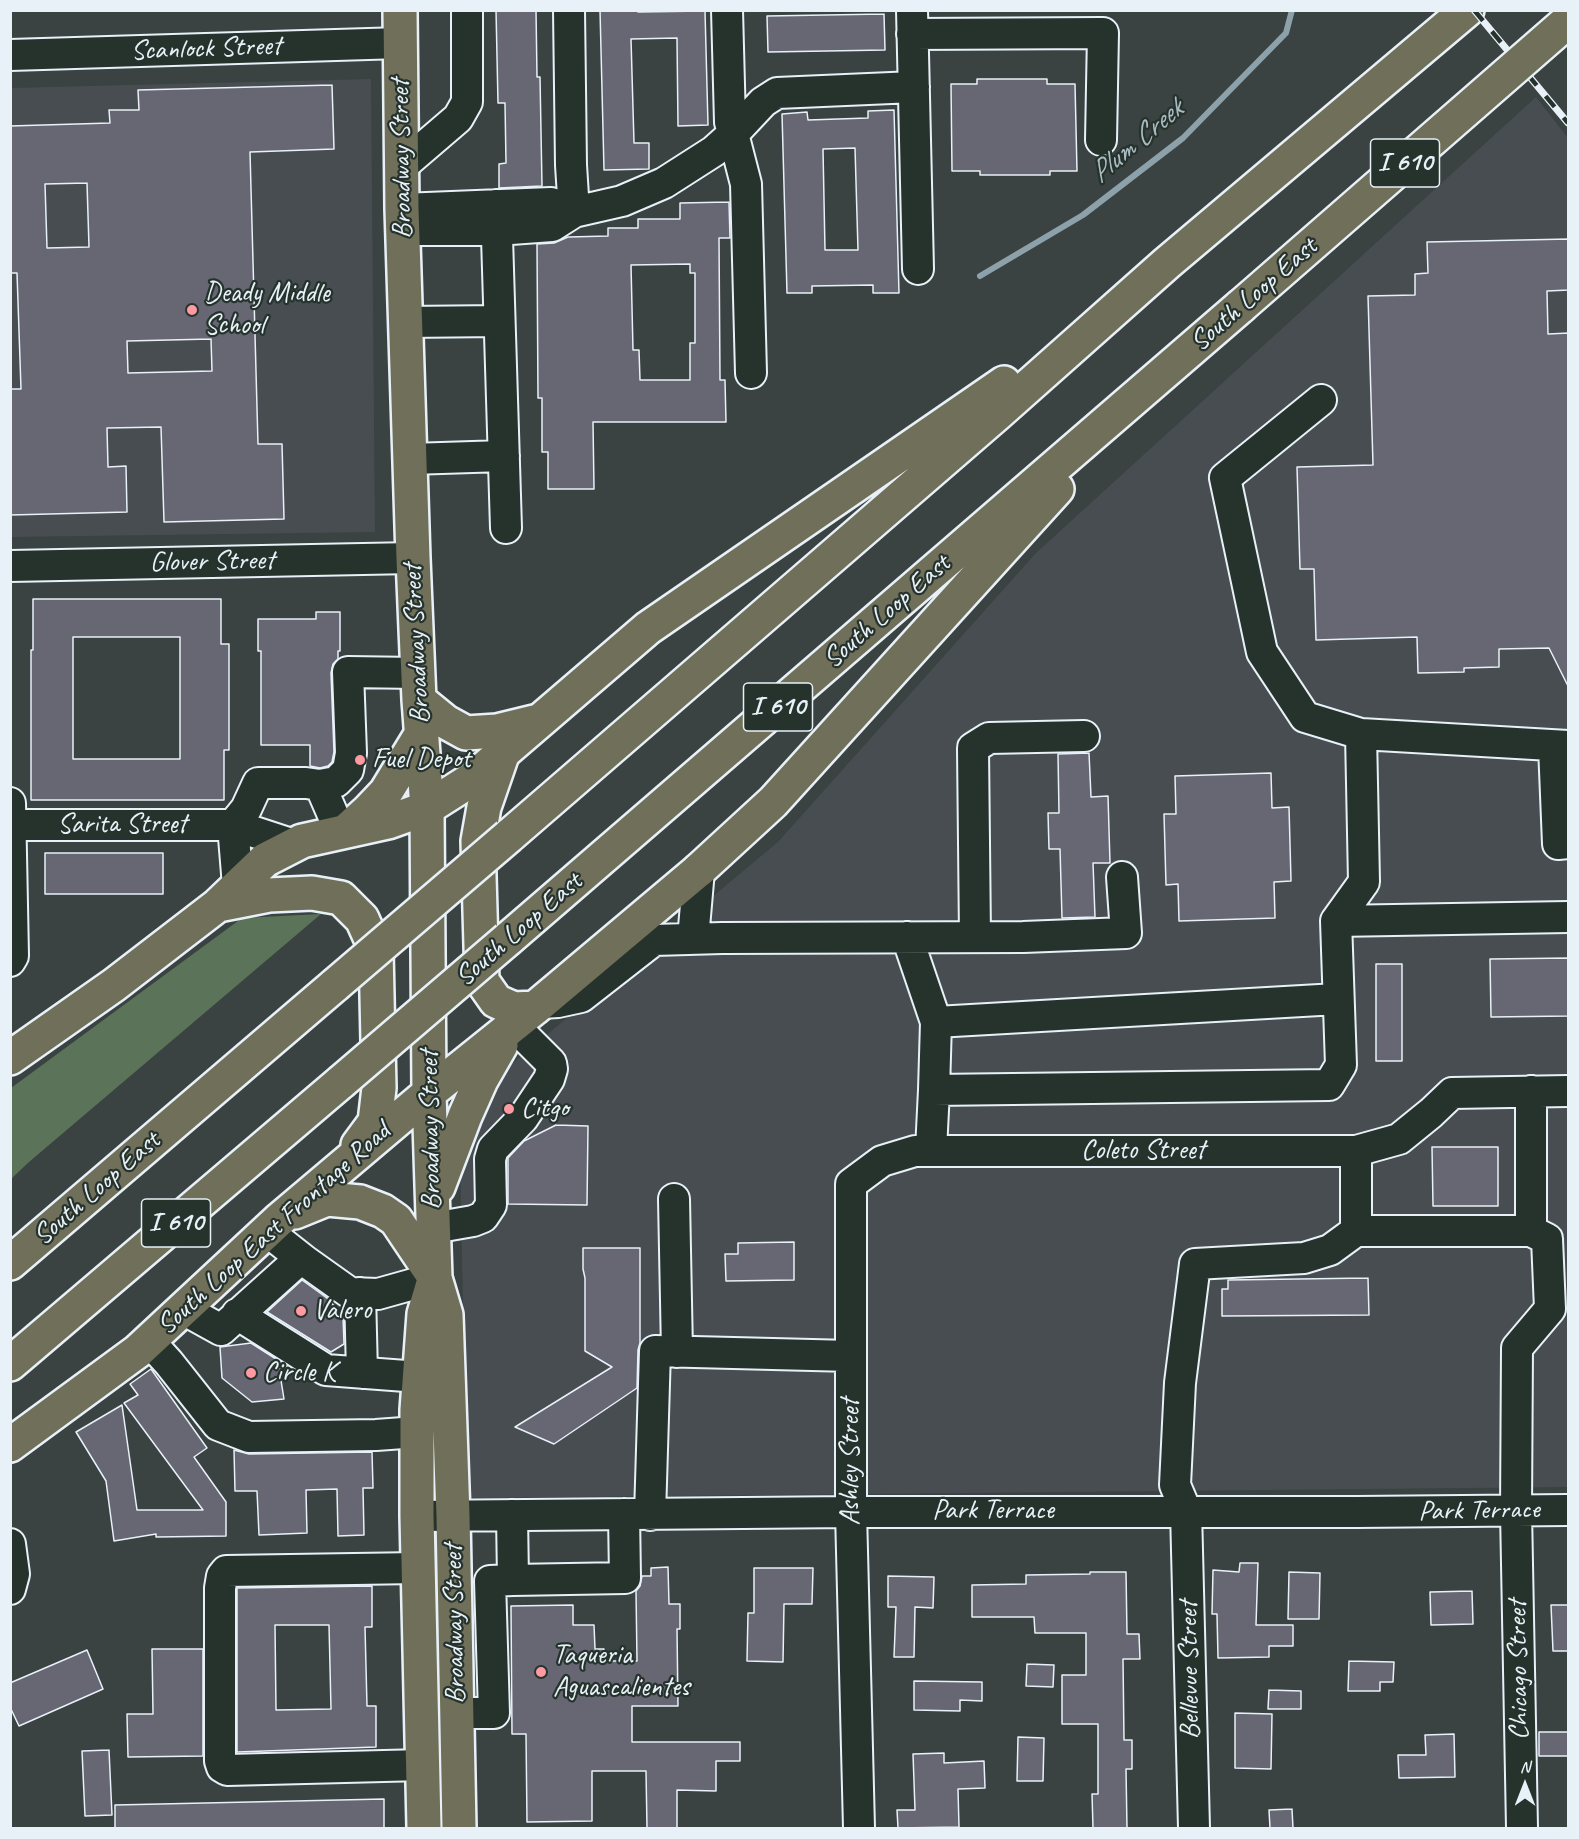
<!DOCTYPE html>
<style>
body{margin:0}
#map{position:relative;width:1579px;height:1839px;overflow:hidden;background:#3a4242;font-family:Caveat,sans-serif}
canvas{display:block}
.frame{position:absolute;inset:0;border:12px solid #e8f1f8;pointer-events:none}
.north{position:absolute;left:1495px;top:1755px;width:60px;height:60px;-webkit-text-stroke:4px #26332d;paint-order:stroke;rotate:0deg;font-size:16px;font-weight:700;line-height:24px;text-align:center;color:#e8f1f8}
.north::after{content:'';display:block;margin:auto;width:21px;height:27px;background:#e8f1f8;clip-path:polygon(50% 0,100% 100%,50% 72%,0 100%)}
</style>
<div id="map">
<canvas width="1579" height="1839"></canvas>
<div class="frame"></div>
<div class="north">N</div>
</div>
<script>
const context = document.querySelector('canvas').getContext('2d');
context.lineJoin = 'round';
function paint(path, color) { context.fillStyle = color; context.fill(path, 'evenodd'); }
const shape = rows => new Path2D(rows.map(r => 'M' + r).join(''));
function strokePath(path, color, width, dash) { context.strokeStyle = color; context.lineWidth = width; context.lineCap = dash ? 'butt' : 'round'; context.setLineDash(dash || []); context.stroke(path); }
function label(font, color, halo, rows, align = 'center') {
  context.font = font + ' Caveat,sans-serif'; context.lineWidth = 4.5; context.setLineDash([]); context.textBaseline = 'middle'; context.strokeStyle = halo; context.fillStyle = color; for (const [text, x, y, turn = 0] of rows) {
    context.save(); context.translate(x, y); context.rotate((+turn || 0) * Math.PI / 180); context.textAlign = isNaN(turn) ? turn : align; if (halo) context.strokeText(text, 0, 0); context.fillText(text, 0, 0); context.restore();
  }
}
const built = shape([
 [371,79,375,532,11,537,10,88],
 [1536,97,1568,138,1568,1487,467,1498,459,1108,778,842,1036,553]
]);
const green = shape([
 [321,914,29,1162,11,1179,11,1088,242,918]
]);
const stream = shape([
 [980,276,1083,215,1183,138,1286,33,1292,10]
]);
const building = shape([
 [496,10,536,10,537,77,540,77,542,186,499,188,499,164,506,163,505,103,498,103,496,10],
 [600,10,638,10,638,12,705,11,708,125,678,126,677,38,631,39,634,143,649,143,649,169,604,170,600,10],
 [884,14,885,50,768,52,767,16,884,14],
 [977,79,1047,79,1047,84,1075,84,1077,171,1050,171,1050,175,980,175,980,171,952,171,951,84,977,84,977,79],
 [332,85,334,149,250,152,258,444,282,444,284,519,164,522,161,427,107,428,108,467,126,466,127,512,10,515,10,389,21,389,17,273,10,273,10,126,110,123,109,110,139,110,138,90,332,85],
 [87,183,89,247,47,248,45,184,87,183],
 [211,339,212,371,128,373,127,341,211,339],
 [894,110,899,293,873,293,873,285,812,286,812,293,787,293,782,114,807,112,808,120,868,118,868,111,894,110],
 [855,148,858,250,825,250,823,149,855,148],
 [729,202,730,238,719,238,720,380,725,380,726,422,593,422,594,489,548,489,548,452,542,452,542,398,538,398,537,244,554,243,568,237,608,236,608,228,638,228,638,219,680,219,680,203,729,202],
 [690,264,690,273,695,273,695,343,690,343,690,380,640,380,639,350,633,350,631,265,690,264],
 [1569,239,1569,290,1547,291,1548,334,1569,333,1569,688,1549,648,1499,649,1499,667,1464,668,1464,672,1418,673,1417,637,1316,640,1314,569,1300,569,1297,467,1373,465,1368,296,1415,295,1415,274,1428,273,1427,242,1569,239],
 [33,599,221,599,221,644,229,644,229,750,224,750,224,800,31,800,31,650,33,650,33,599],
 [73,637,180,637,180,759,73,759,73,637],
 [316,612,340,612,340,651,338,651,338,659,333,664,331,673,334,752,332,762,328,766,320,768,310,766,310,745,261,745,261,651,258,651,258,619,316,619,316,612],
 [1089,753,1091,797,1108,796,1110,863,1093,863,1095,917,1062,918,1060,849,1049,849,1048,813,1059,813,1058,754,1089,753],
 [1271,773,1272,808,1289,807,1291,881,1274,882,1275,918,1179,921,1178,884,1166,885,1164,814,1176,814,1175,776,1271,773],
 [45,853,163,853,163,894,45,894,45,853],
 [1569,958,1569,1016,1491,1017,1490,959,1569,958],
 [1376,964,1402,964,1402,1061,1376,1061,1376,964],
 [556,1125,588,1126,587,1205,508,1204,508,1158,524,1141,556,1125],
 [1432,1147,1498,1147,1498,1206,1433,1206,1432,1147],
 [794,1242,794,1280,726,1281,725,1254,738,1254,738,1243,794,1242],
 [583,1248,640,1248,640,1343,638,1350,637,1388,554,1444,515,1427,612,1367,585,1351,585,1278,583,1269,583,1248],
 [1368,1278,1369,1315,1222,1316,1222,1289,1228,1289,1228,1280,1368,1278],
 [302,1280,327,1298,343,1316,344,1344,331,1352,267,1312,302,1280],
 [251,1343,287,1366,279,1368,284,1399,252,1402,222,1378,220,1347,251,1343],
 [151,1369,207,1448,194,1457,226,1502,226,1536,156,1537,156,1534,114,1541,106,1481,76,1432,122,1405,137,1510,203,1510,124,1403,138,1395,130,1384,151,1369],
 [234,1450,249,1454,372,1452,373,1488,363,1488,364,1535,338,1536,337,1489,306,1490,307,1533,259,1535,257,1491,235,1491,234,1450],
 [1240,1563,1258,1563,1256,1625,1293,1625,1293,1646,1269,1646,1269,1657,1218,1658,1217,1614,1212,1614,1213,1570,1239,1572,1240,1563],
 [668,1567,669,1604,680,1604,680,1629,677,1629,678,1706,632,1706,632,1742,740,1742,740,1761,716,1761,716,1791,677,1790,677,1828,647,1828,646,1771,592,1771,592,1821,527,1822,526,1734,512,1734,511,1606,573,1605,573,1625,594,1625,595,1649,604,1649,604,1661,637,1661,636,1591,640,1586,642,1576,651,1576,651,1568,668,1567],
 [754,1568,813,1568,812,1604,784,1604,783,1662,747,1661,748,1613,754,1613,754,1568],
 [1090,1572,1126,1572,1127,1634,1139,1634,1140,1659,1123,1659,1124,1740,1132,1740,1132,1769,1126,1769,1127,1828,1093,1828,1092,1794,1098,1794,1098,1724,1062,1724,1062,1675,1086,1675,1086,1633,1035,1633,1034,1617,972,1617,972,1585,1026,1584,1026,1575,1090,1574,1090,1572],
 [1289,1572,1320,1573,1319,1619,1288,1619,1289,1572],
 [888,1576,934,1577,933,1608,915,1607,914,1657,894,1657,896,1607,888,1607,888,1576],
 [372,1586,372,1627,365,1627,367,1706,376,1706,376,1747,237,1752,237,1588,372,1586],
 [275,1625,329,1625,331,1709,276,1710,275,1625],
 [1472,1591,1473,1624,1431,1625,1430,1592,1472,1591],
 [1551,1605,1569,1605,1569,1651,1553,1651,1551,1605],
 [152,1649,203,1649,203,1756,128,1757,127,1714,153,1714,152,1649],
 [87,1650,103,1689,19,1726,10,1707,10,1683,87,1650],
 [1349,1661,1394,1662,1393,1682,1380,1682,1380,1691,1348,1691,1349,1661],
 [1027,1664,1054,1665,1053,1687,1026,1686,1027,1664],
 [914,1681,982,1682,982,1701,960,1700,960,1711,914,1710,914,1681],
 [1269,1690,1301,1691,1301,1709,1268,1709,1269,1690],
 [1235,1713,1272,1714,1271,1769,1235,1768,1235,1713],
 [1539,1732,1569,1732,1569,1756,1539,1756,1539,1732],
 [1454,1734,1455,1777,1399,1778,1398,1755,1426,1755,1425,1735,1454,1734],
 [1018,1737,1044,1738,1043,1781,1017,1781,1018,1737],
 [109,1750,112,1815,85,1816,82,1751,109,1750],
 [944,1753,944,1763,984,1761,985,1788,958,1789,959,1827,898,1828,897,1810,915,1810,913,1754,944,1753],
 [384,1799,384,1828,115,1828,115,1805,384,1799],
 [1292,1809,1293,1828,1270,1828,1269,1810,1292,1809]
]);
const minor = shape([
 [569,10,571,165,574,212],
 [727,10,730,122,746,184,751,373],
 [912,10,918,269],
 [912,34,1103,33,1101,140],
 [10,55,401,43],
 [402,166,458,118,467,102,467,10],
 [496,205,506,528],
 [402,209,551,203,574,212],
 [403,230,497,230,552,226,574,212,622,201,664,183,714,151,733,134,763,102,777,93,914,87],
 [405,322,499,321],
 [1321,400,1225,478,1262,652,1305,717,1361,734,1568,746],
 [410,459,504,456],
 [10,566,413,558],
 [1554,746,1558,844,1568,843],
 [320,785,340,831],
 [10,803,13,956,10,961],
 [10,825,233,825,294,845],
 [233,825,246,809,258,783,306,783,320,785,336,782,348,770,351,753,348,672,418,673],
 [233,825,238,886],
 [1336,921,1568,917],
 [907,937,936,1022,934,1090,931,1150],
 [975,937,973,748,989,738,1084,736],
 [693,939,699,870],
 [541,1003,558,1002,581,997,654,940,722,938,1023,937,1126,933,1122,877],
 [936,1022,1337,999],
 [934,1090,1329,1085,1341,1065,1336,921,1364,882,1361,734],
 [1356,1151,1356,1231],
 [674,1199,677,1352],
 [433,1228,473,1221,483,1217,491,1205,490,1159,493,1149,523,1118,549,1079,552,1069,551,1063,526,1038,512,1027],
 [267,1231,305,1261,350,1293,378,1294,435,1278],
 [360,1293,362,1373],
 [183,1309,221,1330,301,1258],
 [237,1314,326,1370,419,1377],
 [149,1341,169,1363,218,1425,249,1437,376,1435,417,1432],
 [650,1515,655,1351,851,1356],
 [417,1516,851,1512,1357,1512,1568,1510],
 [10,1544,14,1574,10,1589],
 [418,1568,226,1571,222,1576,220,1588,220,1761,222,1767,227,1770,423,1765],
 [513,1580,625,1578,624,1514],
 [457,1713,494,1713,490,1581,513,1580,512,1515],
 [859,1828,851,1512,851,1184,882,1161,915,1151,1356,1151,1399,1139,1431,1113,1452,1093,1568,1091],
 [1194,1828,1186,1511,1175,1485,1180,1383,1195,1264,1304,1258,1330,1250,1356,1231,1531,1231,1531,1091],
 [1522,1828,1516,1511,1517,1348,1550,1309,1547,1239,1531,1231]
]);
const major = shape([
 [400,10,402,209,413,558,419,700,427,808,429,1093,435,1278,446,1315,453,1516,459,1828],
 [419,700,446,722,466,733,497,731,534,722],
 [503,752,484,807,478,841,482,981,496,1001,514,1009,535,1008],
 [347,830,368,811,386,792,422,733],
 [218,905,269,895,312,893,341,898,362,919,376,950,379,1088,375,1122,358,1145],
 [10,1058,114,985,218,905,265,860,302,841,388,822,427,808],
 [438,1187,465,1116,481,1080,501,1045],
 [295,1212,327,1199,360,1202,383,1211,396,1220,435,1278],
 [10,1445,138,1351,280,1219,429,1093,541,1003,699,870],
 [424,1828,417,1516,417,1410,424,1314,434,1280]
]);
const highway = shape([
 [427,808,471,780,648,628,1004,383],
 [509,836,997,414,1167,263,1467,10],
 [699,870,773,802,1057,489],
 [508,939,1241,306],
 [10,1263,335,985],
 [10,1364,341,1082]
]);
const rail = shape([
 [1474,10,1568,123]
]);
const highwayBridge = shape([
 [1241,306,1568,21],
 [335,985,509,836],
 [341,1082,508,939]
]);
const markers = [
 [192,310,6,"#ff9aa2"],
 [360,760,6,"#ff9aa2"],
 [509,1109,6,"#ff9aa2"],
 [301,1311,6,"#ff9aa2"],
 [251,1373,6,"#ff9aa2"],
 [541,1672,6,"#ff9aa2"]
];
const shields = [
 [1405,163,69],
 [778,707,69],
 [176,1223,69]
];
const shieldNames = [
 ["I 610",1405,163],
 ["I 610",778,707],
 ["I 610",176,1223]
];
const streetNames = [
 ["Scanlock Street",206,49,-2],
 ["Broadway Street",402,159,-91],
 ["South Loop East",1254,295,-41],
 ["Glover Street",212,562,-1],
 ["South Loop East",887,612,-41],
 ["Broadway Street",417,644,-93],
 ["Sarita Street",122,825],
 ["South Loop East",519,930,-41],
 ["Broadway Street",431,1130,-91],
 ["Coleto Street",1143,1151],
 ["South Loop East",97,1189,-41],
 ["South Loop East Frontage Road",274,1229,-42],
 ["Ashley Street",851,1462,-90],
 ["Park Terrace",993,1511],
 ["Park Terrace",1479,1511,-1],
 ["Broadway Street",455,1624,-91],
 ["Bellevue Street",1190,1670,-91],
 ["Chicago Street",1519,1670,-91]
];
const poiNames = [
 ["Deady Middle",204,294],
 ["School",204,326],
 ["Fuel Depot",372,760],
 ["Citgo",521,1109],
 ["Valero",313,1311],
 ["Circle K",263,1373],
 ["Taqueria",553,1656],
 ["Aguascalientes",553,1688]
];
const waterNames = [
 ["Plum Creek",1137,142,-40]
];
paint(built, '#484d51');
paint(green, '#5b7358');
strokePath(stream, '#8da1aa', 6);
paint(building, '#676673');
strokePath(building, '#e8f1f8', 1.5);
strokePath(minor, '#e8f1f8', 34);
strokePath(major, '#e8f1f8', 38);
strokePath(highway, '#e8f1f8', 38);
strokePath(minor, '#26332d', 30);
strokePath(major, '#706f59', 33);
strokePath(highway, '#706f59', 33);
strokePath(rail, '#e8f1f8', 7);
strokePath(rail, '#26332d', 4.5, [14]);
strokePath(highwayBridge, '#e8f1f8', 38, []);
strokePath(highwayBridge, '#706f59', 33);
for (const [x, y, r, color] of markers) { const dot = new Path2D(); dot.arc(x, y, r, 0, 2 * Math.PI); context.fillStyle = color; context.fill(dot); strokePath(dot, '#26332d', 2); }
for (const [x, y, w] of shields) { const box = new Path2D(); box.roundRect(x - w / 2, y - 24, w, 48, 4.5); context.fillStyle = '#26332d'; context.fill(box); strokePath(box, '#e8f1f8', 1.5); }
label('bold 27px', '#e8f1f8', null, shieldNames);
label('28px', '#e8f1f8', '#26332d', streetNames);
label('28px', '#e8f1f8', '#26332d', poiNames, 'left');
label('italic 30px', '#abbbc4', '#26332d', waterNames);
</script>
